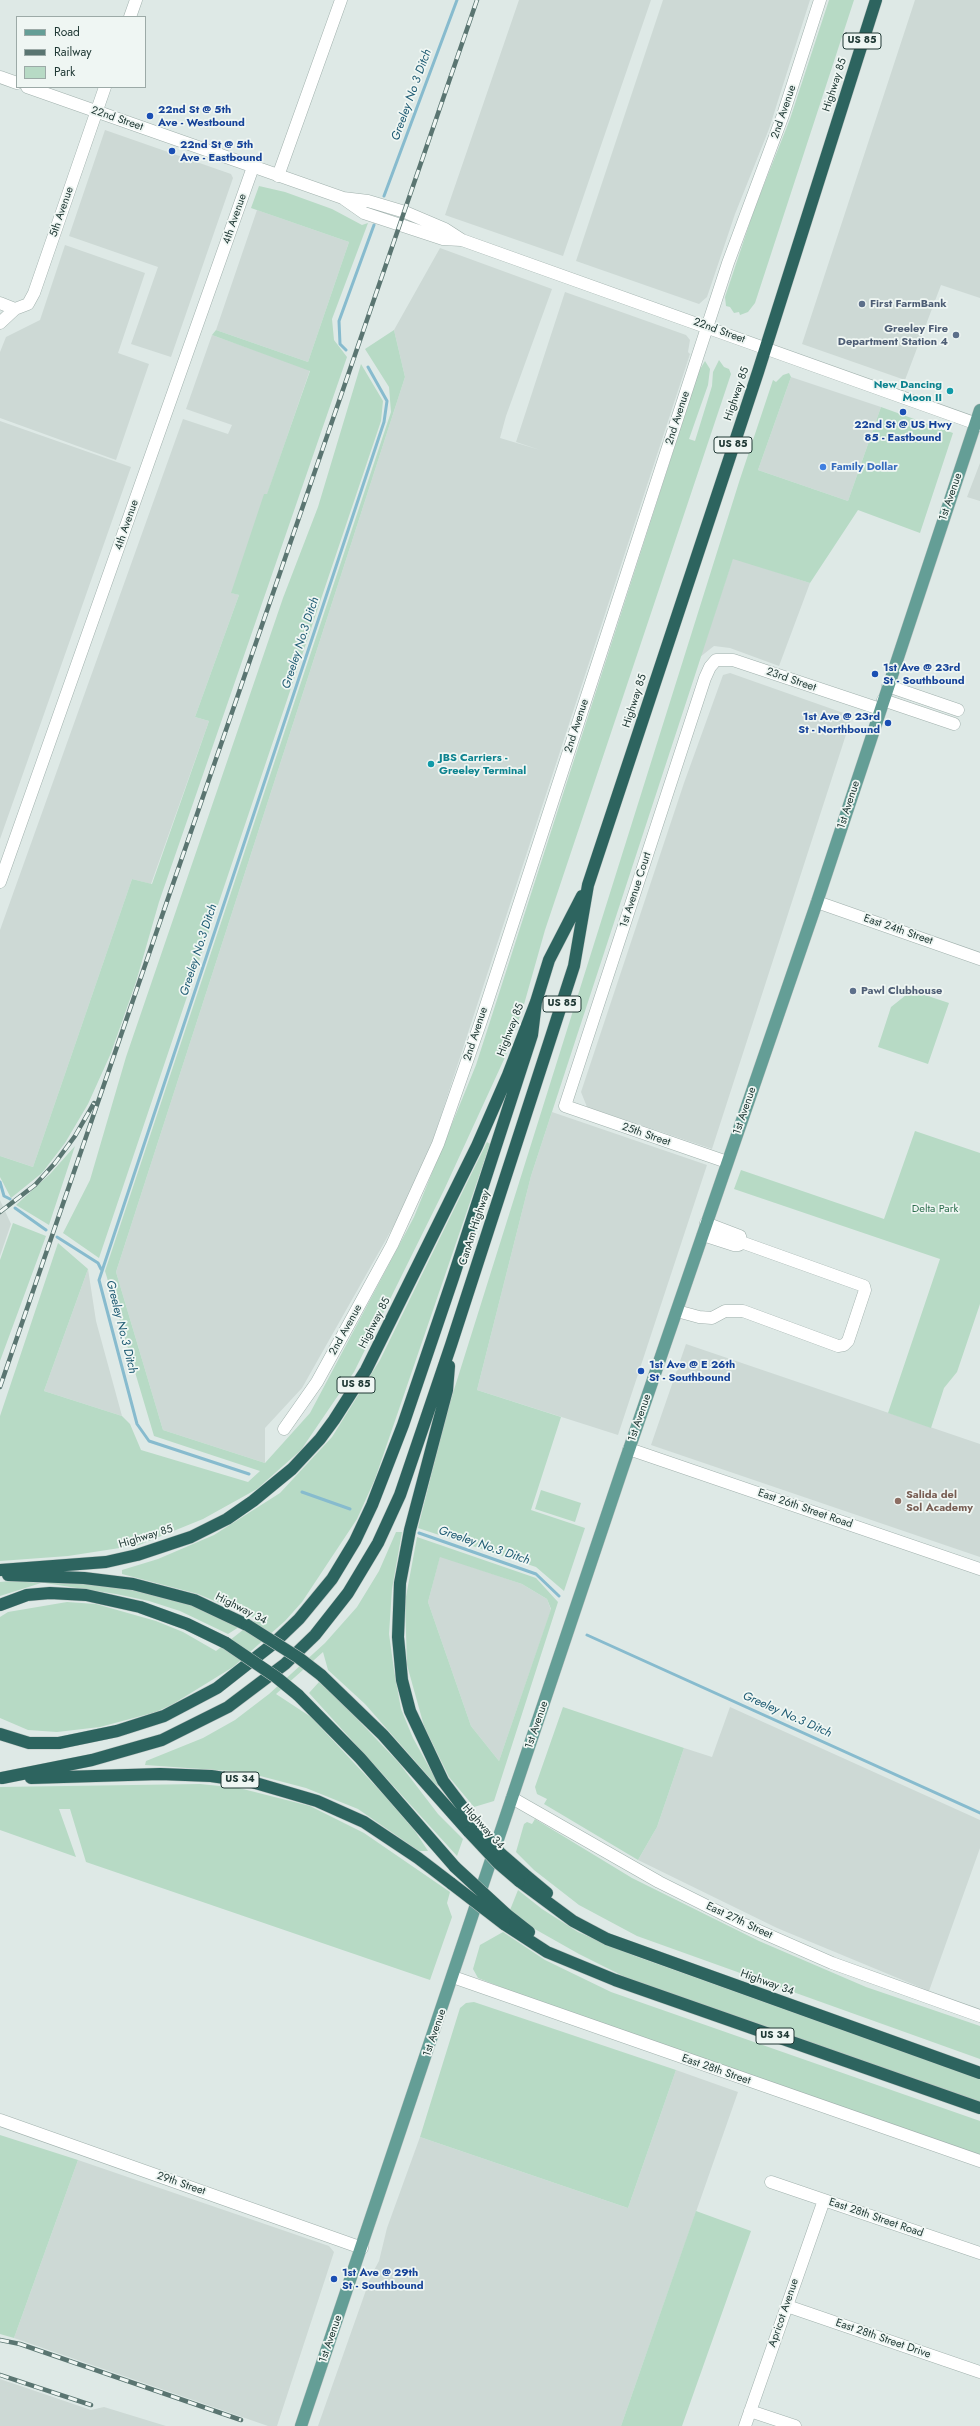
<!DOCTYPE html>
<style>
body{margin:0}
#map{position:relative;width:980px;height:2426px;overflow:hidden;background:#dee9e6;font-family:Jost,sans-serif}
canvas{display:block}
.legend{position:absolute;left:16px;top:16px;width:130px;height:72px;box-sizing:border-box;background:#eff6f3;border:1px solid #9caaa7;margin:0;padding:5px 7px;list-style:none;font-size:12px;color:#203935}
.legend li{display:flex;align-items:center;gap:8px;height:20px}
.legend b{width:20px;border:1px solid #9caaa7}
</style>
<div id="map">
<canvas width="980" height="2426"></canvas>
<ul class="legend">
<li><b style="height:5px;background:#649e96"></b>Road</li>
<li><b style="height:5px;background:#5a7571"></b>Railway</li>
<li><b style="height:11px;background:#b7dac5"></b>Park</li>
</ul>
</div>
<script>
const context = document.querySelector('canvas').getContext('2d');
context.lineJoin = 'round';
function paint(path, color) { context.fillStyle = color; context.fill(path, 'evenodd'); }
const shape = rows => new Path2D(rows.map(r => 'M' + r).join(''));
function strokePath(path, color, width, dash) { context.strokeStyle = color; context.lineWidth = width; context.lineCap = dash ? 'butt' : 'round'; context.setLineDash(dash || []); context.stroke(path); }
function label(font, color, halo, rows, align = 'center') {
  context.font = font + ' Jost,sans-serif'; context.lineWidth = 3.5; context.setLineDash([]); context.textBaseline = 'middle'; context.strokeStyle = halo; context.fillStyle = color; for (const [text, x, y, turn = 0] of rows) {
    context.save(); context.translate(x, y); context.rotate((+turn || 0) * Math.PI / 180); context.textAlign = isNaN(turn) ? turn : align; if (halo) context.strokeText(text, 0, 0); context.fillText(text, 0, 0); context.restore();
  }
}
const built = shape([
 [519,0,651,0,563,256,445,215],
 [663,0,810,0,769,129,735,214,707,297,699,304,576,261],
 [915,0,980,0,980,298,941,285,905,380,802,344],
 [105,130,231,174,233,178,171,357,131,344,158,267,69,236],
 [257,210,349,242,308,362,216,330],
 [65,245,145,273,118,353,149,364,116,460,0,418,0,352,6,337,40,320],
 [440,248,552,289,506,416,500,438,540,450,516,442,565,292,686,335,690,340,688,352,690,354,432,1143,401,1213,302,1388,265,1428,265,1463,163,1430,116,1272,405,377,394,330],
 [212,335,310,370,267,495,265,494,232,593,239,595,195,717,209,721,151,884,132,879,33,1167,0,1156,0,930,183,419,228,434,232,425,186,409],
 [791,377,881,407,848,501,758,470],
 [0,421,131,467,0,839],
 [980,463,980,501,967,497],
 [733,558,810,583,779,666,730,648,714,646,700,657],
 [730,673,852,716,712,1149,587,1107,581,1092,684,783,723,675],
 [552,1112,707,1165,618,1435,477,1390,531,1176],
 [0,1200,11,1224,0,1256],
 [88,1269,96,1321,122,1416,44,1391],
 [686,1344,980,1444,980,1557,651,1445],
 [440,1556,522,1584,547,1599,551,1610,499,1761,471,1726,428,1602],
 [730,1707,980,1820,980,1848,929,1991,777,1928,638,1860,657,1827,684,1748,712,1757],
 [676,2070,738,2092,621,2426,318,2426,371,2276,379,2261,387,2228,420,2137,628,2208],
 [78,2160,329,2246,334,2252,277,2426,268,2426,14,2338],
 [0,2379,91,2410,104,2407,166,2426,0,2426]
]);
const green = shape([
 [829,0,854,0,755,303,748,312,740,315,739,312,734,313,730,307,726,306,725,297,754,210,790,119],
 [259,186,285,192,332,209,362,225,368,223,332,319,334,340,347,357,159,902,136,982,111,1053,88,1104,65,1143,42,1173,11,1198,0,1177,0,1156,33,1167,132,879,152,884,209,721,195,717,239,595,231,593,264,494,267,494,310,371,212,335,216,330,308,362,349,242,251,208],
 [394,330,405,377,116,1272,163,1430,265,1463,310,1413,414,1217,476,1065,699,371,705,361,710,369,708,385,689,439,695,441,712,386,713,372,719,360,724,367,729,369,731,374,545,930,523,1008,506,1055,444,1190,354,1372,301,1450,257,1489,203,1519,139,1545,68,1556,0,1561,0,1416,58,1243,88,1269,44,1391,122,1416,130,1424,141,1450,248,1482,260,1471,154,1436,105,1271,391,412,389,387,365,349],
 [361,364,383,401,381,421,99,1258,63,1233,90,1180,126,1057,283,598,318,507],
 [789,373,791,377,758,470,848,501,881,407,953,433,920,533,858,510,810,583,733,559,531,1176,477,1390,561,1417,531,1510,585,1528,564,1591,536,1567,418,1528,447,1412,740,479,773,380,776,382,783,375],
 [919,993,949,1003,928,1064,878,1047,891,1007,906,995],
 [915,1131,980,1153,980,1304,957,1372,944,1388,931,1428,888,1413,940,1259,734,1189,741,1170,884,1219],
 [487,1142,490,1144,375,1479,357,1519,302,1602,285,1621,233,1667,173,1704,156,1712,100,1727,57,1732,28,1730,0,1718,0,1617,8,1612,67,1602,96,1604,156,1621,183,1632,216,1651,257,1619,198,1594,122,1574,122,1570,158,1559,214,1535,280,1493,332,1437,380,1360],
 [75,1146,49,1225,16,1205,50,1174],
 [13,1223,46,1236,0,1361,0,1260],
 [541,1490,581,1503,575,1522,535,1509],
 [396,1532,402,1532,392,1589,389,1634,394,1670,401,1709,413,1738,440,1787,436,1785,365,1704,328,1670,323,1652,276,1694,311,1717,384,1795,415,1831,428,1851,419,1851,358,1809,306,1788,245,1772,145,1765,146,1761,203,1738,235,1720,269,1694,325,1643,357,1607,379,1571],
 [417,1537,536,1578,558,1602,494,1801,474,1807,449,1777,424,1726,407,1665,405,1602],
 [440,1557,522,1584,547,1599,551,1609,499,1761,471,1726,428,1602],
 [11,1581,41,1583,0,1596,0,1582],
 [71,1581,118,1587,186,1603,239,1627,228,1634,180,1611,149,1601,116,1594,45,1583],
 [319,1682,343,1704,399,1763,438,1814,463,1839,457,1856,309,1693],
 [563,1707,684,1748,657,1827,638,1860,544,1804,547,1799,537,1794,535,1787],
 [200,1784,239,1788,310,1806,364,1833,450,1892,447,1903,452,1917,430,1980,86,1862,70,1809,59,1809,76,1857,0,1830,0,1787],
 [535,1819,632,1878,759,1941,866,1987,980,2026,980,2059,637,1936,579,1905,534,1870,516,1852,524,1824,527,1822,532,1824],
 [518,1890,542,1909,578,1932,635,1956,980,2079,980,2102,629,1979,579,1954,533,1928,510,1910],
 [503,1932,545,1960,611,1992,980,2121,980,2155,526,1997,478,1978,473,1969,480,1945],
 [474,2002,676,2070,628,2208,420,2137,460,2008,466,2003],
 [0,2135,78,2160,14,2338,0,2334],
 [696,2211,751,2231,682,2426,621,2426]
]);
const stream = shape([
 [384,196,457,0],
 [346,350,340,344,339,321,374,225],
 [0,1182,4,1196,10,1199],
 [15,1208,46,1230],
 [57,1237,98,1263,101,1269],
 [249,1474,149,1441,137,1424,99,1280,384,422,387,401,368,367],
 [302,1492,350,1509],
 [419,1533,536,1574,559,1596],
 [587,1635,980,1813]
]);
const minor = shape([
 [130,17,136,0],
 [0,77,17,83],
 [27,87,343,198,368,201,405,212,445,229,462,240,980,425],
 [278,176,341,0],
 [344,199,364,213,443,239,461,240],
 [0,303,15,309],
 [0,323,15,309,28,304,34,293,105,87],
 [888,686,958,710],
 [883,700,954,724],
 [0,882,253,167],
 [817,902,980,959],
 [727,1162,565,1106,705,678,710,667,716,660,733,660,880,709],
 [703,1235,734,1245,739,1245,741,1242,740,1236,706,1223],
 [677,1311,699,1317,712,1318,725,1311,743,1311,838,1346,844,1345,848,1341,865,1290,864,1286,741,1242],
 [284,1429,317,1382,361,1302,392,1245,438,1144,481,1021,728,263,783,115,820,0],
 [629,1449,980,1569],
 [512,1798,659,1882,743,1924,832,1963,980,2016],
 [453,1977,980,2161],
 [0,2120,362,2248],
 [771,2182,980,2253],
 [787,2306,980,2372],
 [750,2411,795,2426],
 [745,2426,824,2200]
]);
const major = shape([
 [301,2426,624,1464,817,902,980,410]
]);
const highway = shape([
 [449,1366,447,1390,410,1530,400,1583,398,1637,402,1680,410,1711,443,1781,474,1822],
 [0,1570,106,1562,137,1555,191,1537,227,1519,253,1501,292,1469,320,1439,334,1420,366,1370,477,1146,508,1075,536,1002,549,960,582,896],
 [8,1575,84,1578,133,1584,194,1600,247,1625],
 [0,1605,27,1595,50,1593,86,1595,140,1607,187,1624,226,1643],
 [321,1675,383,1735,469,1832],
 [298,1695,360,1758,455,1867],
 [0,1734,29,1743,59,1743,117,1731,164,1716,217,1688,273,1644,299,1619,332,1579,355,1541,372,1505,403,1425,453,1278,532,1035,536,1002],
 [2,1778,92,1760,162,1740,228,1707,285,1664,315,1635,348,1593,378,1543,400,1495,451,1345,574,966,588,885,758,372,876,0],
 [31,1778,160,1774,211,1776,252,1782,317,1801,364,1822,418,1858,452,1884],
 [523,1873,547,1893],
 [519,1881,573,1921,607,1939,980,2073],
 [506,1914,529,1932],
 [504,1924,547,1952,615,1980,980,2108]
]);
const rail = shape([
 [0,1212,35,1185,55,1163,75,1136,94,1103],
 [0,1387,477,0],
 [0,2340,20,2344,241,2420],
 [0,2375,91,2405]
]);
const highwayBridge = shape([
 [247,1625,299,1658,321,1675],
 [226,1643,276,1677,298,1695],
 [474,1822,500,1853,523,1873],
 [469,1832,498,1863,519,1881],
 [455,1867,506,1914],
 [452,1884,504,1924]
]);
const markers = [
 [150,116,4,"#1a4fb4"],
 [172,151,4,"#1a4fb4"],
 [862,304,4,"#5c6f8a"],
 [956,335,4,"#5c6f8a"],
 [950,391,4,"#0f9aa8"],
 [903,412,4,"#1a4fb4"],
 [823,467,4,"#3f7fe0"],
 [875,674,4,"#1a4fb4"],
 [888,723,4,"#1a4fb4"],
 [431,764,4,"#0f9aa8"],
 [853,991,4,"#5c6f8a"],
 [641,1371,4,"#1a4fb4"],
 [898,1501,4,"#8d6e63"],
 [334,2279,4,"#1a4fb4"]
];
const shields = [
 [862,41,38],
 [733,445,38],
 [562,1004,38],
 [356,1385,38],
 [240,1780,38],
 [775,2036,38]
];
const shieldNames = [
 ["US 85",862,41],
 ["US 85",733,445],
 ["US 85",562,1004],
 ["US 85",356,1385],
 ["US 34",240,1780],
 ["US 34",775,2036]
];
const streetNames = [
 ["Highway 85",835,85,-72],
 ["2nd Avenue",784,112,-71],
 ["22nd Street",117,119,19],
 ["5th Avenue",62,212,-71],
 ["4th Avenue",235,219,-71],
 ["22nd Street",719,331,20],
 ["Highway 85",737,394,-71],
 ["2nd Avenue",678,418,-72],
 ["1st Avenue",951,497,-71],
 ["4th Avenue",127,525,-71],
 ["23rd Street",791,680,19],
 ["Highway 85",635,701,-72],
 ["2nd Avenue",577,726,-72],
 ["1st Avenue",849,805,-72],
 ["1st Avenue Court",636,890,-72],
 ["East 24th Street",898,930,19],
 ["Highway 85",511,1030,-69],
 ["2nd Avenue",476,1034,-72],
 ["1st Avenue",745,1111,-71],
 ["25th Street",646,1135,19],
 ["CanAm Highway",475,1228,-72],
 ["Highway 85",375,1323,-63],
 ["2nd Avenue",346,1330,-61],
 ["1st Avenue",640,1418,-71],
 ["East 26th Street Road",805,1509,19],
 ["Highway 85",146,1537,-17],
 ["Highway 34",241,1609,27],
 ["1st Avenue",537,1725,-71],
 ["Highway 34",483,1827,48],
 ["East 27th Street",739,1921,25],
 ["Highway 34",767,1983,20],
 ["1st Avenue",435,2033,-71],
 ["East 28th Street",716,2070,19],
 ["29th Street",181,2184,19],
 ["East 28th Street Road",876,2218,19],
 ["Apricot Avenue",784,2313,-71],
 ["1st Avenue",331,2339,-71],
 ["East 28th Street Drive",883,2339,19]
];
const transitNames = [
 ["22nd St @ 5th",158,110],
 ["Ave - Westbound",158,123],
 ["22nd St @ 5th",180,145],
 ["Ave - Eastbound",180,158],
 ["22nd St @ US Hwy",903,425,"center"],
 ["85 - Eastbound",903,438,"center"],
 ["1st Ave @ 23rd",883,668],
 ["St - Southbound",883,681],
 ["1st Ave @ 23rd",880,717,"right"],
 ["St - Northbound",880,730,"right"],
 ["1st Ave @ E 26th",649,1365],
 ["St - Southbound",649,1378],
 ["1st Ave @ 29th",342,2273],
 ["St - Southbound",342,2286]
];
const serviceNames = [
 ["First FarmBank",870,304],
 ["Greeley Fire",948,329,"right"],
 ["Department Station 4",948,342,"right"],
 ["Pawl Clubhouse",861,991]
];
const cultureNames = [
 ["New Dancing",942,385],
 ["Moon II",942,398],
 ["JBS Carriers -",439,758,"left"],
 ["Greeley Terminal",439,771,"left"]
];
const shopNames = [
 ["Family Dollar",831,467]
];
const parkNames = [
 ["Delta Park",935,1209]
];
const educationNames = [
 ["Salida del",906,1495],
 ["Sol Academy",906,1508]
];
const waterNames = [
 ["Greeley No 3 Ditch",412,95,-70],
 ["Greeley No.3 Ditch",301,643,-72],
 ["Greeley No.3 Ditch",199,950,-72],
 ["Greeley No.3 Ditch",121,1327,76],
 ["Greeley No.3 Ditch",484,1546,19],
 ["Greeley No.3 Ditch",787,1715,24]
];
paint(built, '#cdd9d5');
paint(green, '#b7dac5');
strokePath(stream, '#87bbce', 3);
strokePath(minor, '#a1b1ad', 13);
strokePath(major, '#bcc4c2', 13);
strokePath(highway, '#bcc4c2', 13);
strokePath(minor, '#fff', 12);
strokePath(major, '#649e96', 12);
strokePath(highway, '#2d645f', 12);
strokePath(rail, '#5a7571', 4.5);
strokePath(rail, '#eff6f3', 3, [9]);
strokePath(highwayBridge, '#bcc4c2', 13, []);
strokePath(highwayBridge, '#2d645f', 12);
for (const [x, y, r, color] of markers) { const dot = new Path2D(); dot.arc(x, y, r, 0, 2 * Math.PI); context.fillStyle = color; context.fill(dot); strokePath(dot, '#eff6f3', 1.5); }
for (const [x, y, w] of shields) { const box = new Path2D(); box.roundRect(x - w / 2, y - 8, w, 16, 3); context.fillStyle = '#eff6f3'; context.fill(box); strokePath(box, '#203935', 1); }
label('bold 10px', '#203935', null, shieldNames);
label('11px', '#203935', '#eff6f3', streetNames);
label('bold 11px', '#164399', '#eff6f3', transitNames, 'left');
label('bold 11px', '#4e5e75', '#eff6f3', serviceNames, 'left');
label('bold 11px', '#0d838f', '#eff6f3', cultureNames, 'right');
label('bold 11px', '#366cbe', '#eff6f3', shopNames, 'left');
label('11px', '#2c6e4d', '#eff6f3', parkNames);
label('bold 11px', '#785e54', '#eff6f3', educationNames, 'left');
label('italic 12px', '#1d5a72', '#eff6f3', waterNames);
</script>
